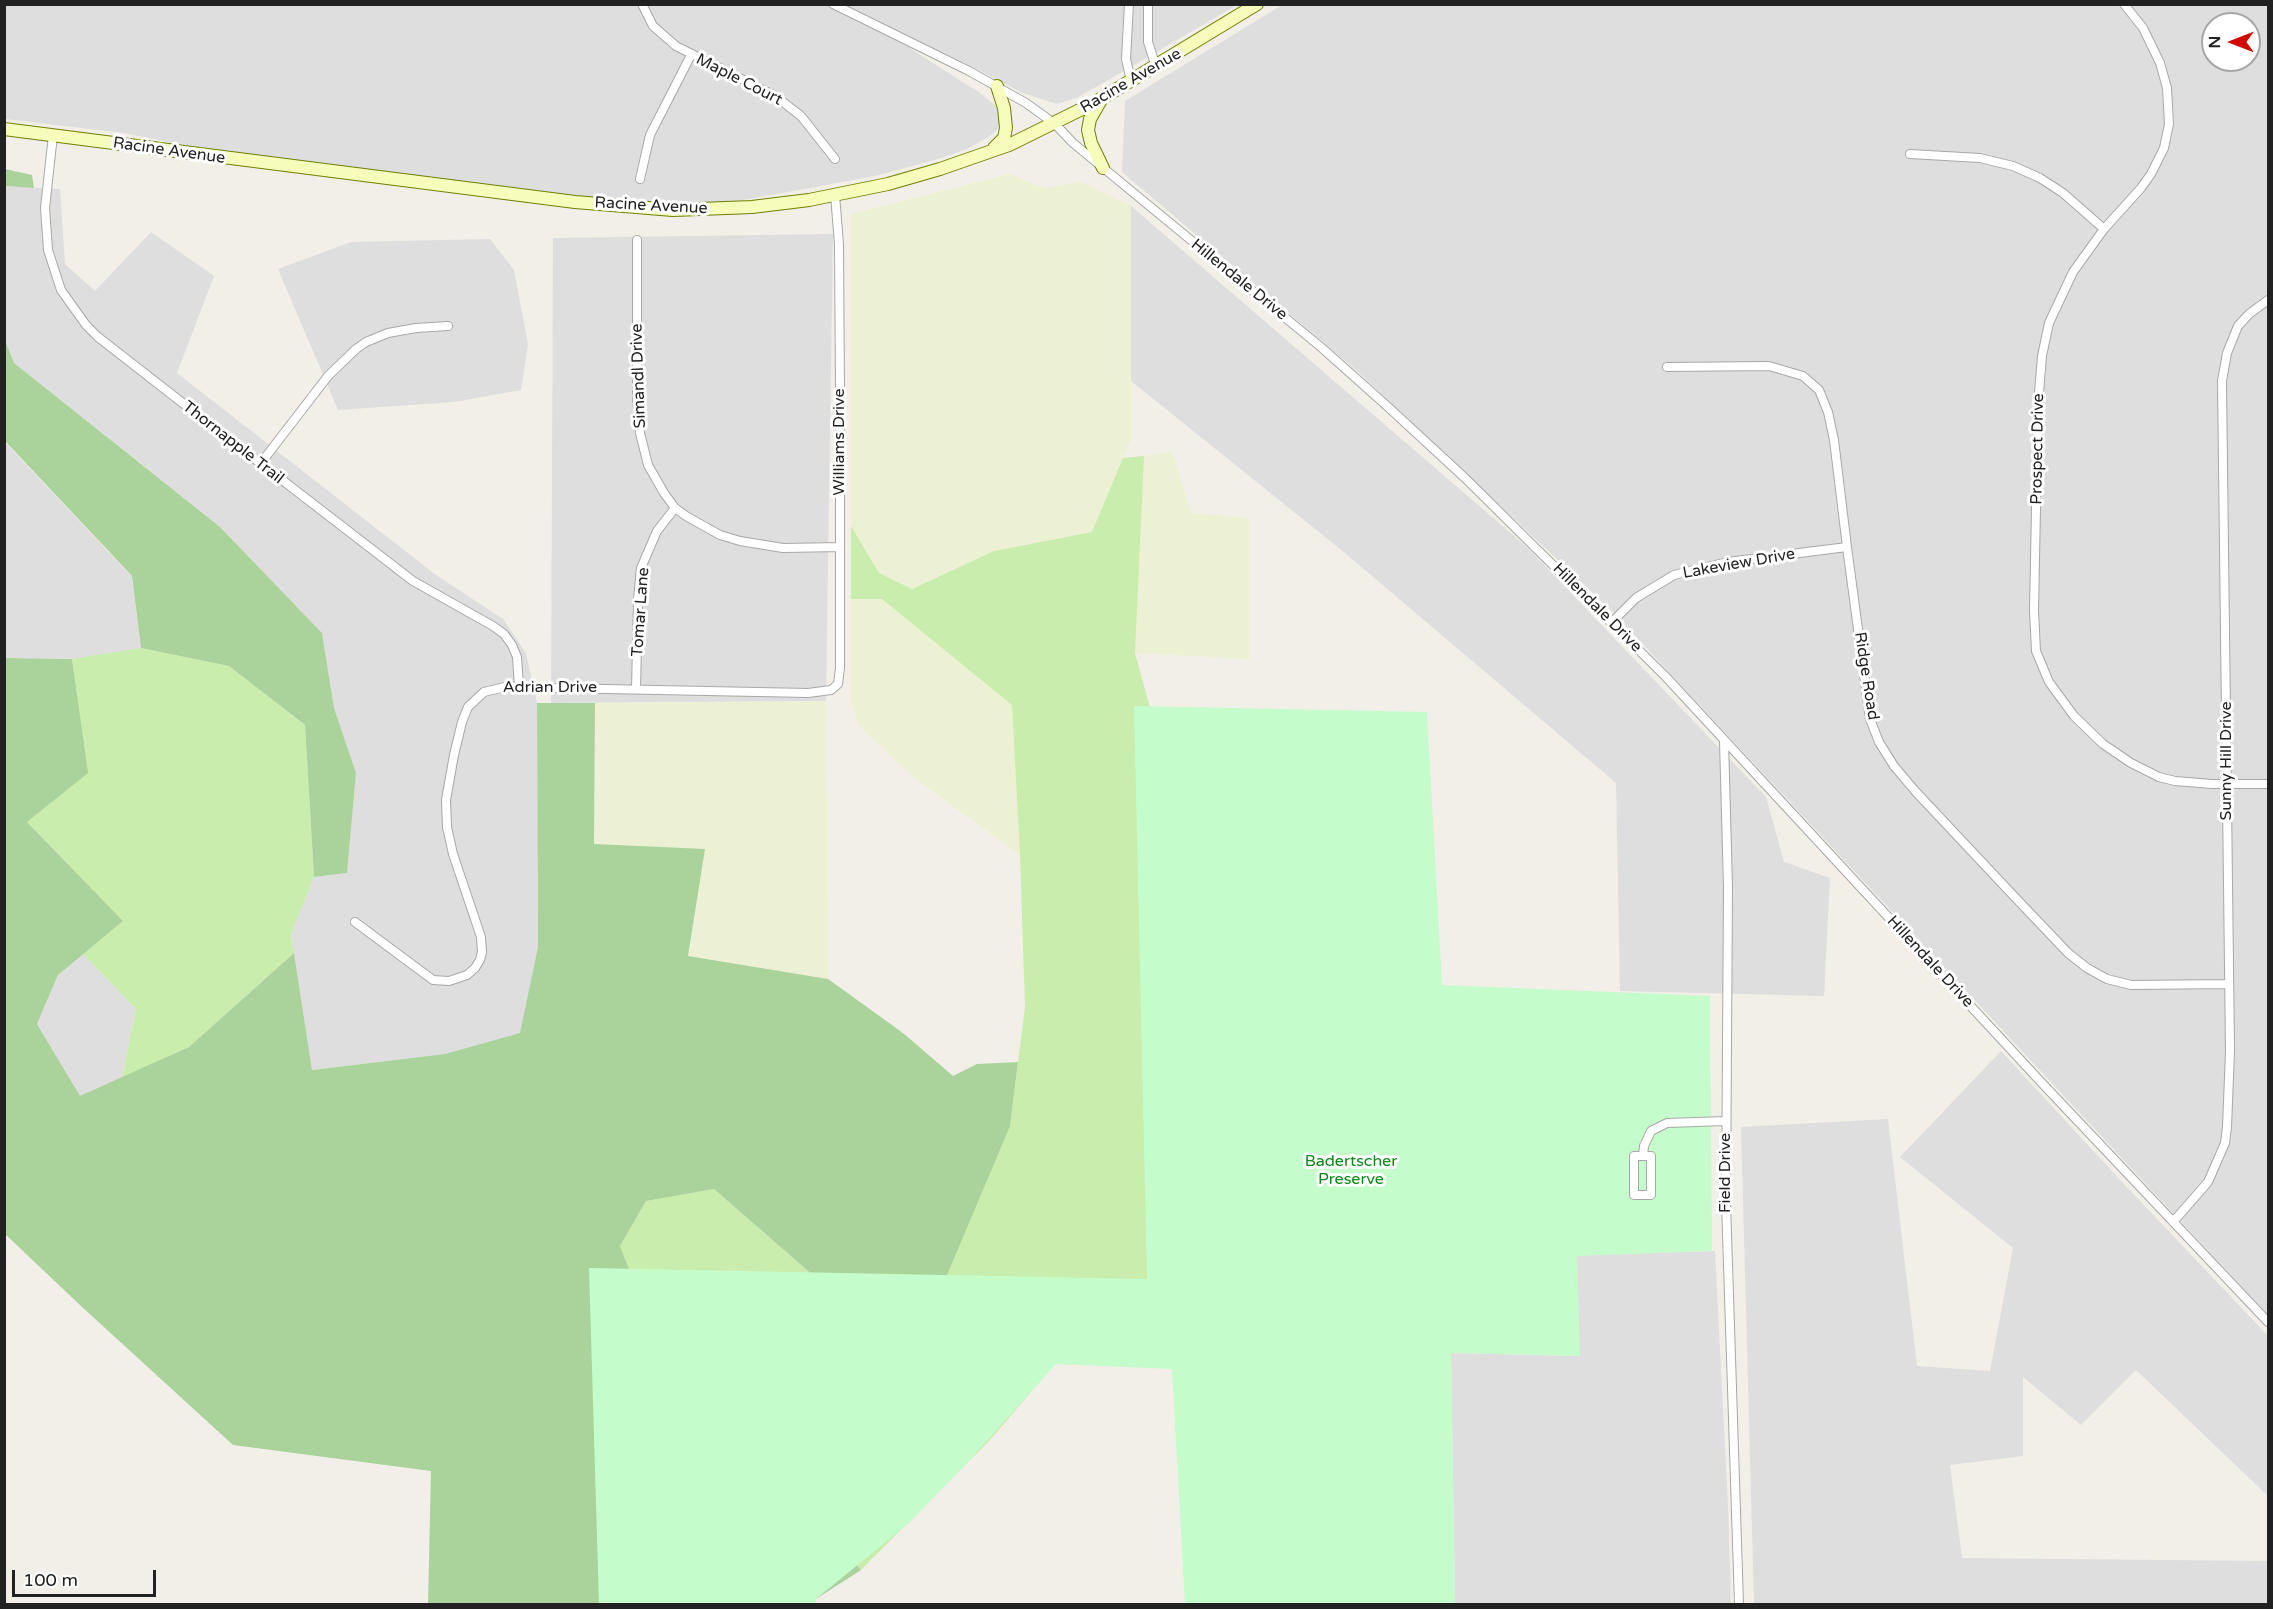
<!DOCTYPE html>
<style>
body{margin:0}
#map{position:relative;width:2273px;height:1609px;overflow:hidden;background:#f2efe8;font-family:"Varela Round",sans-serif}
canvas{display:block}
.frame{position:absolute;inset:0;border:6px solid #212121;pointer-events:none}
.north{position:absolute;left:2201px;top:12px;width:60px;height:60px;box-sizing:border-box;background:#fff;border:2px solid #a6a6a6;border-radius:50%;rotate:270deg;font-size:16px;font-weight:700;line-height:24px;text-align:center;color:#212121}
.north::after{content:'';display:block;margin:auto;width:21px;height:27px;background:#d30900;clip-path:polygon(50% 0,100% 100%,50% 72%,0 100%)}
.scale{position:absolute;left:12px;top:1570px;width:144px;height:27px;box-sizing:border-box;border:3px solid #212121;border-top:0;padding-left:8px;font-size:18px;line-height:21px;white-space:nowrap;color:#212121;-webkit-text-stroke:4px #fff;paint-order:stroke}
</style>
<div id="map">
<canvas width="2273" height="1609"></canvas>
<div class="frame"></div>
<div class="north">N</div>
<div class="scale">100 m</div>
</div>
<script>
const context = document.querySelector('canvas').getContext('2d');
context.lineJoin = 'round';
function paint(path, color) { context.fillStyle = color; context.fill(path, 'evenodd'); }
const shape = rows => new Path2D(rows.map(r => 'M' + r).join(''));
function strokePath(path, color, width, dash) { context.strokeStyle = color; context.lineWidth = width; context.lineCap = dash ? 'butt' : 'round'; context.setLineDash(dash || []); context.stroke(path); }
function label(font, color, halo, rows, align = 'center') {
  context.font = font + ' "Varela Round",sans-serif'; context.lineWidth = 6; context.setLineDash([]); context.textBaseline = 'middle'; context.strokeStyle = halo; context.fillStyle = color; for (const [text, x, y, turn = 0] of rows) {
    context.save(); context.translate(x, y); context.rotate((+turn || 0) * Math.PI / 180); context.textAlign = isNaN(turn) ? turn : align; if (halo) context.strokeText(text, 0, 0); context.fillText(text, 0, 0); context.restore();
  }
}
const residential = shape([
 [4,5,1237,5,1105,82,1076,98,1057,104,1023,93,963,62,916,40,911,49,980,93,996,106,1000,123,998,128,990,136,967,149,938,159,875,176,744,200,714,204,681,204,554,195,213,151,123,133,5,119],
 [1282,5,2268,5,2268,1315,1610,609,1356,370,1122,172,1125,101],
 [2213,24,2249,24,2249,60,2213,60],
 [4,186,60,189,65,264,95,291,151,232,214,276,177,373,436,575,503,619,526,653,537,703,538,947,521,1033,445,1054,312,1070,291,935,314,877,347,873,356,773,334,708,322,633,220,527,14,363,5,340],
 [1131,206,1528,548,1766,797,1784,862,1830,878,1824,996,1620,991,1616,783,1345,553,1131,381],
 [833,234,826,701,551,703,553,238],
 [490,239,514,270,528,344,521,390,454,402,338,410,278,269,351,242],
 [4,441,132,577,141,648,96,659,5,658],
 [83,954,136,1009,122,1078,80,1097,37,1024,58,975],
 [2001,1051,2122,1182,2268,1336,2268,1496,2136,1370,2081,1425,2023,1377,2023,1456,1950,1465,1962,1558,2268,1561,2268,1604,1754,1604,1741,1127,1888,1119,1917,1366,1990,1371,2013,1248,1900,1157],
 [1715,1251,1728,1505,1731,1604,1455,1604,1451,1353,1579,1356,1577,1255]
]);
const farmland = shape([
 [1010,174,1025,181,1046,188,1081,182,1131,206,1131,439,1092,532,994,551,912,589,879,573,851,526,851,214],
 [1172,452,1191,513,1249,518,1249,659,1135,653,1144,456],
 [851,599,882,599,1012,704,1020,855,912,776,859,725,851,701],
 [826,701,828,979,688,956,594,844,595,703]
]);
const grass = shape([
 [1144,456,1135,653,1159,740,1434,1267,1055,1364,990,1440,861,1570,647,1314,620,1246,646,1201,714,1189,816,1278,1010,1126,1025,1007,1020,855,1012,705,882,599,851,599,851,526,879,573,912,589,994,551,1092,532,1123,458],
 [141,648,229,666,305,725,314,877,291,935,294,953,189,1047,122,1078,136,1009,83,954,123,921,27,822,87,773,72,659]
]);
const forest = shape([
 [5,169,32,175,34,188,5,186],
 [5,340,14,363,220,527,322,633,334,708,356,773,347,873,314,877,305,725,229,666,141,648,132,576,5,441],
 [4,658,72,659,88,773,27,822,123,921,58,975,37,1024,80,1096,189,1047,294,953,312,1070,445,1054,520,1033,538,947,537,703,595,703,594,844,705,849,688,956,828,979,903,1033,953,1076,977,1064,1018,1062,1010,1126,944,1282,816,1278,714,1189,646,1201,620,1246,647,1314,861,1570,816,1599,765,1604,428,1604,431,1471,233,1445,81,1306,5,1234]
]);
const park = shape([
 [1134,706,1427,712,1442,985,1710,996,1712,1251,1577,1256,1580,1356,1451,1353,1455,1604,1185,1604,1172,1369,1056,1364,968,1462,909,1523,816,1599,816,1604,599,1604,589,1268,1147,1279]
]);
const street = shape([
 [642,4,653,26,676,46,777,97,788,106,801,116,835,159],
 [833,4,969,71,1026,103,1055,124,1073,143,1322,348,1387,406,1465,478,1666,677,2040,1081,2268,1322],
 [1129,4,1126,59,1131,81],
 [1148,4,1148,42,1156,67],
 [2124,4,2143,28,2160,63,2167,88,2169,124,2164,148,2151,174,2141,188,2104,229,2073,272,2049,323,2042,356,2038,405,2034,611,2036,651,2049,682,2074,716,2103,744,2131,763,2159,777,2175,781,2212,784,2268,784],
 [53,135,45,208,48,250,61,290,86,325,98,337,198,415,413,581,493,626,504,634,512,645,517,657,519,687],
 [1910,154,1980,158,2013,166,2040,178,2063,193,2104,229],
 [640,179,650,135,691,55],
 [637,240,637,397,640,433,648,465,664,493,675,508,686,516,720,535,740,541,783,548,840,547],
 [1667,367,1769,366,1803,376,1819,390,1828,412,1834,440,1847,547,1870,719,1879,742,1894,766,1916,792,2010,892,2068,953,2087,968,2107,979,2131,985,2228,984],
 [261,463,328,376,356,349,366,342,388,333,416,328,448,326],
 [1612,622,1636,598,1674,575,1728,562,1847,547],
 [636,689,638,599,641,568,657,531,675,508],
 [1724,741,1728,887,1726,1203,1739,1604],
 [355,922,433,980,449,981,467,975,475,968,480,960,482,952,481,937,453,854,447,827,446,800,454,755,462,722,468,707,484,692,505,687,808,693,831,690,838,684,840,668,840,393,839,244,835,195],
 [1643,1156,1634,1156,1634,1195,1651,1195,1651,1156,1643,1156,1644,1146,1651,1131,1667,1123,1726,1121],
 [2173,1222,2208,1182,2225,1143,2227,1127,2230,1051,2222,381,2227,353,2238,326,2249,314,2268,300]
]);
const secondary = shape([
 [1101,100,1090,119,1088,130,1091,143,1103,168],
 [4,129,575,202,673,210,752,207,809,200,888,184,940,169,1009,145,1094,103,1257,4],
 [994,148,1004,138,1006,128,1004,108,997,86]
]);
const streetNames = [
 ["Maple Court",739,80,27],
 ["Racine Avenue",1131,81,-30],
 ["Racine Avenue",169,151,8],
 ["Racine Avenue",651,206,3],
 ["Hillendale Drive",1239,280,39],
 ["Simandl Drive",639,376,-92],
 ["Williams Drive",840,442,-90],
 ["Thornapple Trail",233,443,38],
 ["Prospect Drive",2038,449,-89],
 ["Lakeview Drive",1739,564,-10],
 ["Hillendale Drive",1597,608,45],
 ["Tomar Lane",641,612,-86],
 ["Ridge Road",1866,676,81],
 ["Adrian Drive",550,688],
 ["Sunny Hill Drive",2227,761,-90],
 ["Hillendale Drive",1930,962,47],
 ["Field Drive",1726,1173,-90]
];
const parkNames = [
 ["Badertscher",1351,1162],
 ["Preserve",1351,1180]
];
paint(residential, '#dfdede');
paint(farmland, '#edf1d3');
paint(grass, '#c9edac');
paint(forest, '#a9d39b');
paint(park, '#c4fccb');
strokePath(street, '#a8a8a8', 10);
strokePath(secondary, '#6d8100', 14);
strokePath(street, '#fff', 8);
strokePath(secondary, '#f6fdbb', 12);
label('16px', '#212121', '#fff', streetNames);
label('16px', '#078817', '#fff', parkNames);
</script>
